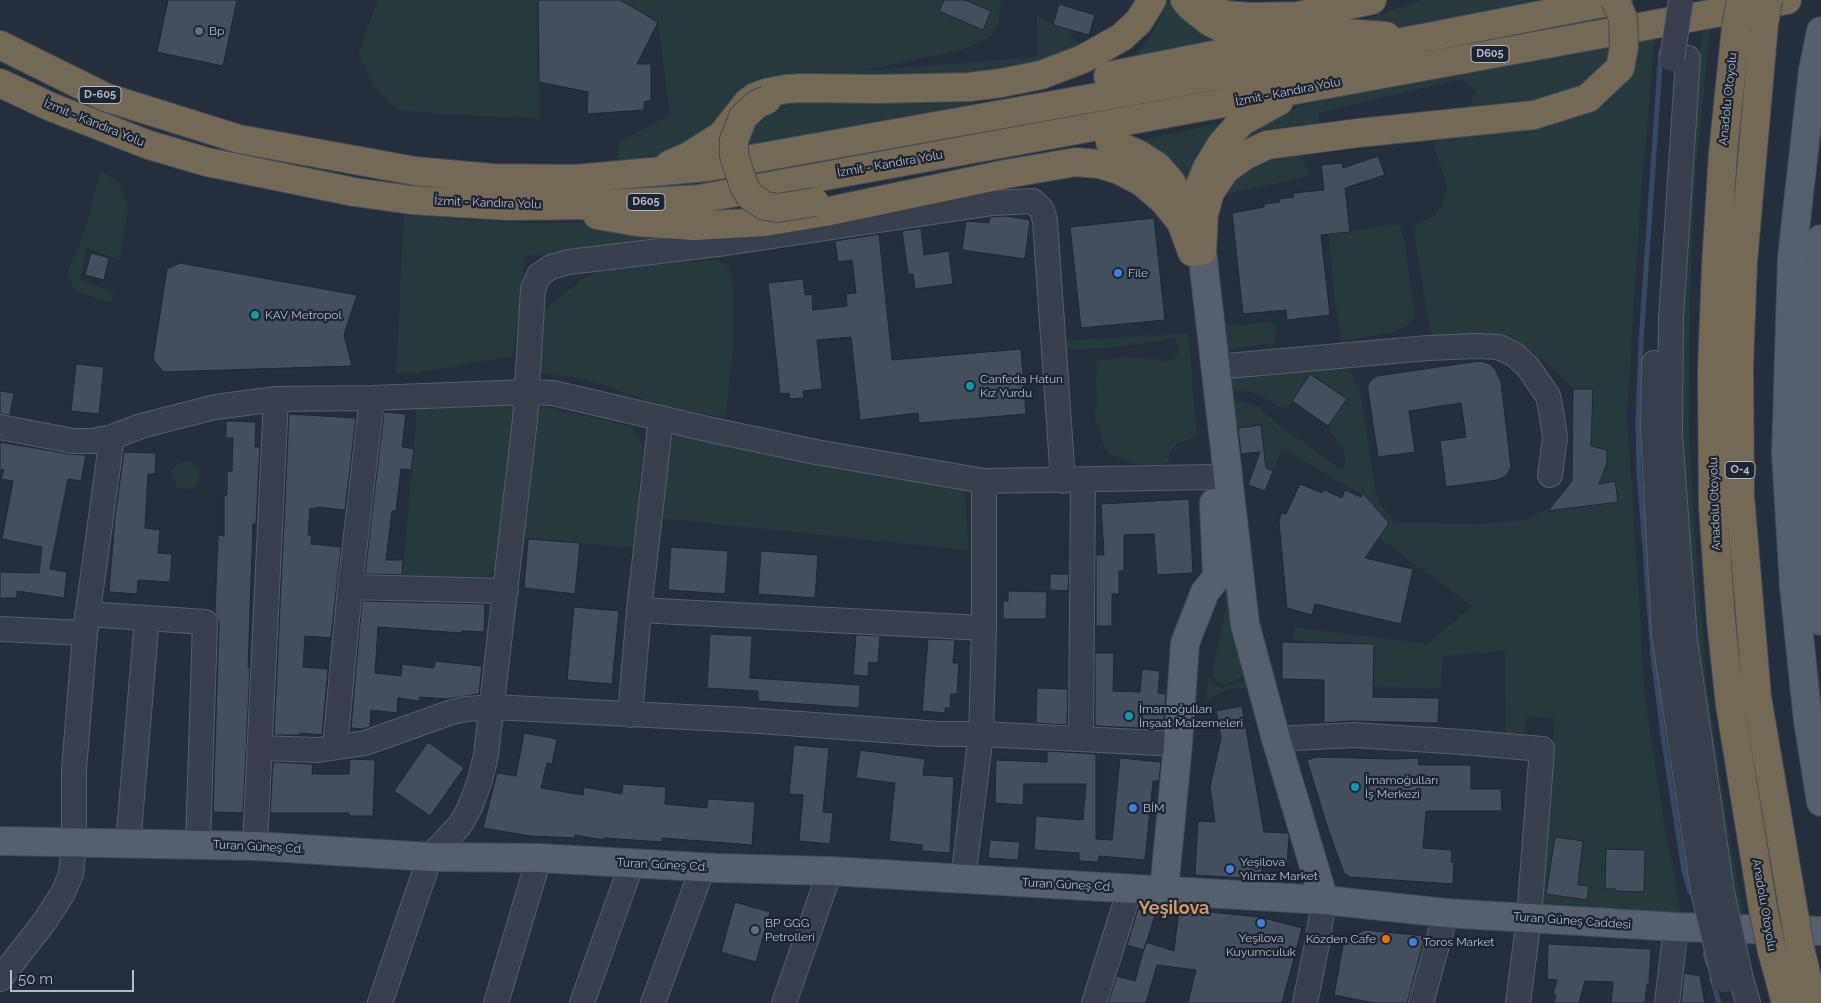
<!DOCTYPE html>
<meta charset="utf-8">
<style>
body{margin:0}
#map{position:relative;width:1821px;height:1003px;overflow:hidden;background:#242e3d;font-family:Raleway,sans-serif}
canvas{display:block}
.scale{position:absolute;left:10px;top:970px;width:124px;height:22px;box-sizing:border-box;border:2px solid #b4bbc8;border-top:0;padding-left:6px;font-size:15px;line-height:18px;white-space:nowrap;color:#b4bbc8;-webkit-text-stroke:4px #1d2532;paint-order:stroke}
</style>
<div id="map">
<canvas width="1821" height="1003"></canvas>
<div class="scale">50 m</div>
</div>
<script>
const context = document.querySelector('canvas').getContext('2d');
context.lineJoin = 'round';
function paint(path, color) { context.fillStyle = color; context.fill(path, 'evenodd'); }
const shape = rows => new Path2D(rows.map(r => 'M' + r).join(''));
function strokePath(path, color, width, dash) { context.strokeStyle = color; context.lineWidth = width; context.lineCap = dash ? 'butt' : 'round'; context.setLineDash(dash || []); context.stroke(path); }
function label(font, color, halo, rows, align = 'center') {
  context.font = font + ' Raleway,sans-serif'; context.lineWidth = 4.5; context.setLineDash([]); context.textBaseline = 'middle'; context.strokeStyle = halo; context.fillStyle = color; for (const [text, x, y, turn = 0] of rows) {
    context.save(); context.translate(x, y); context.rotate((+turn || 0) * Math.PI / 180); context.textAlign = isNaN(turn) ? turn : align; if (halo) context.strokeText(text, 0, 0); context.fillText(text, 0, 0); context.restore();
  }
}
const green = shape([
 [379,0,538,0,540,118,447,115,398,110,374,87,359,55,366,29],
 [620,0,1001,0,998,24,991,36,966,49,861,71,1037,57,1037,15,1053,25,1069,29,1074,41,1098,45,1137,17,1138,6,1146,4,1137,19,1097,49,1052,69,1040,73,966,80,783,87,765,91,746,101,730,123,719,133,687,154,650,169,617,170,619,142,670,115,658,22],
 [1168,0,1177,0,1226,42,1126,63,1140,51,1152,34,1164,11],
 [1423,0,1541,0,1404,30,1384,25,1359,21],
 [1710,29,1694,192,1690,302,1689,422,1694,525,1707,686,1728,827,1743,913,1735,913,1700,687,1688,526,1683,422,1683,302,1689,190,1702,31],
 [1655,35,1640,207,1627,415,1645,698,1665,829,1681,914,1538,903,1555,718,1527,717,1524,733,1506,733,1505,651,1443,656,1440,689,1351,686,1354,648,1293,640,1294,627,1428,644,1472,606,1379,538,1389,523,1363,494,1362,495,1282,448,1273,471,1266,468,1261,425,1236,429,1232,405,1234,402,1241,401,1256,405,1281,427,1342,470,1346,463,1344,452,1328,426,1346,399,1310,374,1292,401,1285,408,1277,406,1259,395,1246,391,1233,390,1230,379,1250,375,1331,368,1347,370,1352,374,1360,390,1376,494,1379,503,1396,523,1481,524,1525,520,1551,507,1572,481,1573,389,1562,377,1541,358,1515,339,1485,334,1435,337,1430,331,1414,232,1416,224,1435,216,1443,202,1447,186,1435,149,1429,120,1450,128,1477,93,1462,79,1318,113,1323,141,1302,158,1310,176,1223,195,1230,156,1252,129,1289,111,1323,98],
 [973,100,975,111,739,154,742,130,778,102],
 [1234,120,1205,160,1247,671,1236,681,1223,684,1218,683,1213,675,1213,668,1226,610,1194,253,1130,143],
 [101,170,119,183,128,207,120,260,87,248,80,280,115,292,111,302,76,292,67,274,84,233],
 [404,215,529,223,596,222,767,229,602,251,525,256,513,356,418,373,396,373],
 [1395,224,1400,225,1405,243,1414,311,1414,318,1408,325,1393,332,1342,341,1334,296,1329,234],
 [718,260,730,267,733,285,733,349,725,418,660,405,598,383,566,376,535,373,540,314,581,280,599,271,662,264],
 [1271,322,1276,326,1274,343,1228,349,1226,326],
 [1188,333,1197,437,1179,442,1171,450,1168,461,1162,467,1131,463,1108,453,1104,447,1101,432,1095,418,1097,397,1096,361,1125,357,1154,359,1165,362,1175,359,1179,353,1179,343,1174,338,1113,348,1063,349,1064,341],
 [509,405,513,409,515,416,495,570,487,577,479,578,402,580,417,409],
 [538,405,632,427,643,447,634,548,522,539,534,410],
 [673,434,681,434,965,490,968,550,656,518,668,438],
 '172 475a14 14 0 1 1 28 0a14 14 0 1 1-28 0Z',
 [1209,677,1211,683,1221,688,1238,684,1247,679,1251,689,1239,688,1225,690,1211,698,1205,703]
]);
const stream = shape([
 [1661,51,1641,342,1638,423,1639,472,1653,656,1663,736,1684,871,1690,892],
 [1705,954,1708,964],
 [1712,979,1719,1003]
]);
const building = shape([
 [168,0,237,0,223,66,157,52,168,0],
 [538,0,620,0,658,22,637,64,651,64,651,100,644,102,644,110,587,114,588,92,539,82,538,0],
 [944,0,965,0,991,11,983,30,939,11,944,0],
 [1059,4,1095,15,1089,35,1053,25,1059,4],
 [1378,156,1385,175,1345,188,1350,232,1321,235,1330,315,1287,320,1286,310,1243,314,1232,213,1264,207,1264,204,1280,202,1279,199,1294,197,1293,193,1324,190,1321,165,1342,163,1343,168,1378,156],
 [1006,216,1030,220,1025,259,962,250,966,221,989,223,990,217,1006,216],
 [1154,218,1165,320,1081,328,1070,227,1154,218],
 [921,228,924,255,949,251,953,284,915,289,913,274,908,274,902,231,921,228],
 [879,234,892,360,1021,349,1026,414,919,423,918,413,860,420,851,337,817,340,822,389,803,391,804,398,790,399,789,393,780,394,768,283,803,279,805,295,812,294,813,310,847,306,846,294,856,293,852,260,838,262,835,241,879,234],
 [91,253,109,258,104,280,85,275,91,253],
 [180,263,357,295,344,335,352,366,163,372,153,359,167,269,180,263],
 [1479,361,1488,363,1495,369,1501,382,1511,467,1506,476,1497,480,1446,487,1440,441,1466,437,1461,403,1409,411,1415,452,1378,457,1368,391,1368,385,1372,379,1377,376,1479,361],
 [76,364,104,367,99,414,71,411,76,364],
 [1310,374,1347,399,1328,426,1292,401,1310,374],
 [1573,389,1593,389,1591,446,1607,450,1607,463,1599,484,1615,481,1618,502,1548,511,1572,481,1573,389],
 [0,391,14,393,10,415,0,414,0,391],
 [384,412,406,414,402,447,414,449,411,470,401,469,396,511,392,511,386,560,403,560,402,575,365,574,384,412],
 [289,414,356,418,345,510,316,507,316,509,310,508,308,535,312,535,311,544,341,547,331,638,305,636,303,667,328,669,322,735,300,733,300,735,274,735,289,414],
 [226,421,256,422,255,447,260,447,256,524,253,524,248,668,250,668,243,813,213,812,219,622,215,613,218,535,224,536,224,496,227,495,227,471,232,471,233,438,226,438,226,421],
 [1261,425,1266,468,1273,471,1265,491,1248,485,1260,452,1241,454,1238,428,1261,425],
 [0,442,70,454,86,455,81,481,68,479,50,569,67,572,64,598,17,591,17,598,0,598,0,572,39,573,42,547,2,539,13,481,1,479,4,470,0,469,0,442],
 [124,452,156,453,155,474,148,474,145,528,160,530,158,553,172,554,170,582,138,580,137,594,109,592,115,517,124,452],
 [1300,484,1322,493,1324,490,1342,498,1345,490,1361,497,1363,493,1389,523,1365,558,1413,569,1401,624,1315,604,1312,615,1287,608,1279,522,1281,513,1286,514,1300,484],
 [1189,499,1193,573,1157,575,1154,534,1124,535,1124,571,1119,571,1119,594,1112,594,1112,626,1096,626,1096,555,1104,555,1101,504,1189,499],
 [528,539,580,543,575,594,524,588,528,539],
 [671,547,728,551,725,594,668,590,671,547],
 [761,551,818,555,815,598,758,594,761,551],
 [1050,574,1069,574,1068,591,1050,590,1050,574],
 [1008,591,1047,592,1046,619,1003,619,1003,601,1008,601,1008,591],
 [362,601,485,604,484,632,462,631,462,633,378,627,375,673,401,676,402,664,434,668,435,661,482,666,479,694,447,699,420,697,419,701,398,698,397,713,371,710,370,727,362,729,351,728,362,601],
 [574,607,619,611,612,684,567,680,574,607],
 [710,634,752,636,750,678,860,685,859,708,758,701,758,691,707,688,710,634],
 [856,635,880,636,878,663,869,662,868,676,853,675,856,635],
 [928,639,955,640,953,663,959,663,957,694,951,694,950,708,945,708,945,713,922,711,928,639],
 [1282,642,1374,644,1373,697,1439,698,1438,723,1351,721,1324,723,1324,680,1282,679,1282,642],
 [1095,653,1114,653,1113,691,1140,692,1142,669,1160,671,1158,693,1166,694,1163,729,1095,726,1095,653],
 [1037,688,1068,689,1067,725,1036,723,1037,688],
 [1242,706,1264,832,1288,833,1289,837,1287,865,1262,863,1261,879,1195,875,1198,821,1215,822,1210,787,1221,738,1216,711,1242,706],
 [524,733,557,739,552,764,547,763,541,788,583,795,584,787,622,794,623,784,666,787,665,804,707,808,708,799,755,802,752,845,662,838,662,842,604,838,603,840,575,835,575,838,530,836,483,828,497,773,516,776,524,733],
 [428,742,464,768,430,816,394,791,428,742],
 [794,745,829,748,823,812,833,813,830,844,799,841,803,795,789,794,794,745],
 [860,750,925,759,923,775,954,777,950,853,922,851,922,845,889,841,895,783,856,778,860,750],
 [1047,751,1096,754,1096,839,1112,840,1120,758,1161,762,1159,781,1153,781,1145,860,1099,856,1098,862,1079,861,1079,853,1034,850,1036,816,1083,820,1086,784,1024,784,1023,805,995,803,996,760,1047,762,1047,751],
 [1316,757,1393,759,1418,758,1419,765,1471,765,1471,789,1501,789,1502,811,1426,811,1423,848,1452,850,1451,862,1454,862,1453,884,1350,877,1344,873,1328,829,1307,760,1316,757],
 [350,759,375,760,373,816,349,816,349,813,270,813,273,762,313,764,312,774,349,774,350,759],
 [1555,837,1583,841,1578,885,1589,886,1587,900,1546,894,1555,837],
 [990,840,1020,842,1018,860,988,858,990,840],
 [1606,849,1645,850,1644,892,1616,891,1616,889,1605,889,1606,849],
 [735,902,770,912,756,962,721,952,735,902],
 [1138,909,1155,915,1144,950,1127,945,1138,909],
 [1179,909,1260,917,1302,928,1282,1003,1188,1003,1196,970,1157,965,1146,1003,1108,1003,1117,976,1135,981,1146,942,1174,951,1179,909],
 [1365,930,1425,936,1407,1003,1374,1003,1334,995,1344,940,1365,930],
 [1548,944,1651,949,1649,984,1647,984,1645,1003,1611,1003,1613,982,1585,981,1579,1003,1554,1003,1556,995,1553,994,1557,980,1547,979,1548,944],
 [1684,973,1700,976,1705,1003,1681,1003,1684,973]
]);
const minor = shape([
 [1688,58,1671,318,1670,433,1685,640,1722,892],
 [1654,363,1653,431,1664,635,1703,891],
 [1216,367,1428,348,1476,346,1499,347,1515,355,1528,367,1548,396,1552,416,1555,438,1550,475],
 [661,418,639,610,984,628],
 [0,427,73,441,93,441,112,437,141,426,215,407,276,399,372,398,527,392,553,393,707,429,816,452,984,481,1213,477],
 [350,587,506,591],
 [87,614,205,622,198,845],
 [0,629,85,633],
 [630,715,639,610],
 [1081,739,1083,480],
 [1276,739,1354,735,1462,742,1542,749,1529,918,1518,1003],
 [335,747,350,587,372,398],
 [259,748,318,750,365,743,452,712,466,709,493,707,745,720,939,734,981,734,1178,744],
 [128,844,147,618],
 [255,846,276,399],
 [963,879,981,734,984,628,984,481],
 [0,979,45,921,63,893,71,874,74,843,74,770,85,633,112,437],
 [1741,979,1748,1003],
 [380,1003,430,857,460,825,470,807,480,780,486,755,525,419,533,289,539,275,551,267,569,262,726,243,993,203,1033,201,1042,210,1045,221,1063,481],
 [496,1003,539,858],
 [582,1003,632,863],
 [653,1003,703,867],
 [784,1003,830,871],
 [1094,1003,1130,889],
 [1305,1003,1317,944,1324,900],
 [1421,1003,1446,913],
 [1667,1003,1676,927]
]);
const major = shape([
 [1821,31,1813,70,1792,257,1786,454,1794,587,1808,721,1821,802],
 [1821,239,1812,454,1817,583,1821,621],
 [1202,251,1245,624,1276,739,1324,900],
 [0,841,255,846,430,857,539,858,717,868,830,871,1324,900,1446,913,1676,927,1821,931],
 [1164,891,1178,744,1185,643,1205,592,1217,577,1214,503]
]);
const highway = shape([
 [1185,0,1191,7,1210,22,1230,32,1251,40,1274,43,1345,33,1386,36],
 [1207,7,1211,10,1227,15,1250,17,1298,16,1372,0],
 [1764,24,1743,262,1739,367,1740,496,1757,697,1794,914],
 [1736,27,1723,153,1716,266,1712,370,1713,507,1721,621,1730,705,1763,908],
 [0,45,105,97,239,139,415,171,492,178,575,179,707,167,1372,48,1618,0],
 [1108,76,1274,43],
 [0,83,51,107,149,145,207,162,354,192,411,200,507,206,596,205,699,199,1787,0],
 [1110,142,1138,154,1157,166,1171,182,1186,211],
 [669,165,689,156,722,135,747,103,755,97,766,93,786,89,803,88,877,89,969,87,1001,83,1041,75,1083,59,1122,37,1139,21,1152,0],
 [1200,185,1207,168,1221,145,1241,122,1279,101],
 [597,215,637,222,694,226,765,222,825,212,1006,174,1076,162,1099,164,1119,170,1142,182,1163,200,1181,222,1192,252],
 [1202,251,1204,214,1210,192,1225,170,1244,156,1267,145,1358,133,1534,115,1588,98],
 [1800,948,1813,1003],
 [1772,951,1786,1003]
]);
const minorBridge = shape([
 [1672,59,1681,0],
 [1703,891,1724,980],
 [1722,892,1741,979]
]);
const highwayBridge = shape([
 [1764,24,1768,0],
 [1736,27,1741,0],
 [1588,98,1620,68,1624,47,1623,18,1615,0],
 [767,100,757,104,743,117,734,140,734,155,744,186,750,196,765,206,778,208,815,202],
 [1763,908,1772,951],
 [1794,914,1800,948]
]);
const markers = [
 [199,31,5,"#5c6f8a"],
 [1118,273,5,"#3f7fe0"],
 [255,315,5,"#0f9aa8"],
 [970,386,5,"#0f9aa8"],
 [1129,716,5,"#0f9aa8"],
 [1355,787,5,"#0f9aa8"],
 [1133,808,5,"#3f7fe0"],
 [1230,869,5,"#3f7fe0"],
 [1261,923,5,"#3f7fe0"],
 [755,930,5,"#5c6f8a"],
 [1386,939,5,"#e8710a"],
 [1413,942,5,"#3f7fe0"]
];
const shields = [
 [1490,54,38],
 [100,95,42],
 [646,202,38],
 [1740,470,30]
];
const shieldNames = [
 ["D605",1490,54],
 ["D-605",100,95],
 ["D605",646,202],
 ["O-4",1740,470]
];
const poiNames = [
 ["Bp",209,31],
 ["File",1128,273],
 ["KAV Metropol",265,315],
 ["Canfeda Hatun",980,379],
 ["Kız Yurdu",980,393],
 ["İmamoğulları",1139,709],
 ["İnşaat Malzemeleri",1139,723],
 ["İmamoğulları",1365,780],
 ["İş Merkezi",1365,794],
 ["BİM",1143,808],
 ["Yeşilova",1240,862],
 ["Yılmaz Market",1240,876],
 ["BP GGG",765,923],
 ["Petrolleri",765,937],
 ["Yeşilova",1261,938,"center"],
 ["Kuyumculuk",1261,952,"center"],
 ["Közden Cafe",1376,939,"right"],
 ["Toros Market",1423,942]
];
const streetNames = [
 ["İzmit - Kandıra Yolu",1288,92,-11],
 ["Anadolu Otoyolu",1728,99,-84],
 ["İzmit - Kandıra Yolu",94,123,22],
 ["İzmit - Kandıra Yolu",890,164,-10],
 ["İzmit - Kandıra Yolu",488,203,2],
 ["Anadolu Otoyolu",1715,504,-92],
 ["Turan Güneş Cd.",258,847,3],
 ["Turan Güneş Cd.",662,865,3],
 ["Turan Güneş Cd.",1067,885,3],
 ["Anadolu Otoyolu",1764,905,80],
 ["Turan Güneş Caddesi",1572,921,4]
];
const districtNames = [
 ["Yeşilova",1174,909]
];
paint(green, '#263a3e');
strokePath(stream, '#384864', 5);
paint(building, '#434e5f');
strokePath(building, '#1f2734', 1);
strokePath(minor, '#565e6b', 26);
strokePath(major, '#414956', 30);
strokePath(highway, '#434b58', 30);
strokePath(minor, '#38404d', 24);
strokePath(major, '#565f6d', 28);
strokePath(highway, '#736955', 28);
strokePath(minorBridge, '#565e6b', 26, []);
strokePath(highwayBridge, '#434b58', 30, []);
strokePath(minorBridge, '#38404d', 24);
strokePath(highwayBridge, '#736955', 28);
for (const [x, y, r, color] of markers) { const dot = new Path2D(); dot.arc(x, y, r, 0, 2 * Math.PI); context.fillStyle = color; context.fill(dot); strokePath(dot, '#1d2532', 2); }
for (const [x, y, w] of shields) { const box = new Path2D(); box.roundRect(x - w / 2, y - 8.5, w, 17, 4); context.fillStyle = '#1d2532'; context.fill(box); strokePath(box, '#b4bbc8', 1); }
label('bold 11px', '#b4bbc8', null, shieldNames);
label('12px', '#b4bbc8', '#1d2532', poiNames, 'left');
label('12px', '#b4bbc8', '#1d2532', streetNames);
label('bold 18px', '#d39964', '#1d2532', districtNames);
</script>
